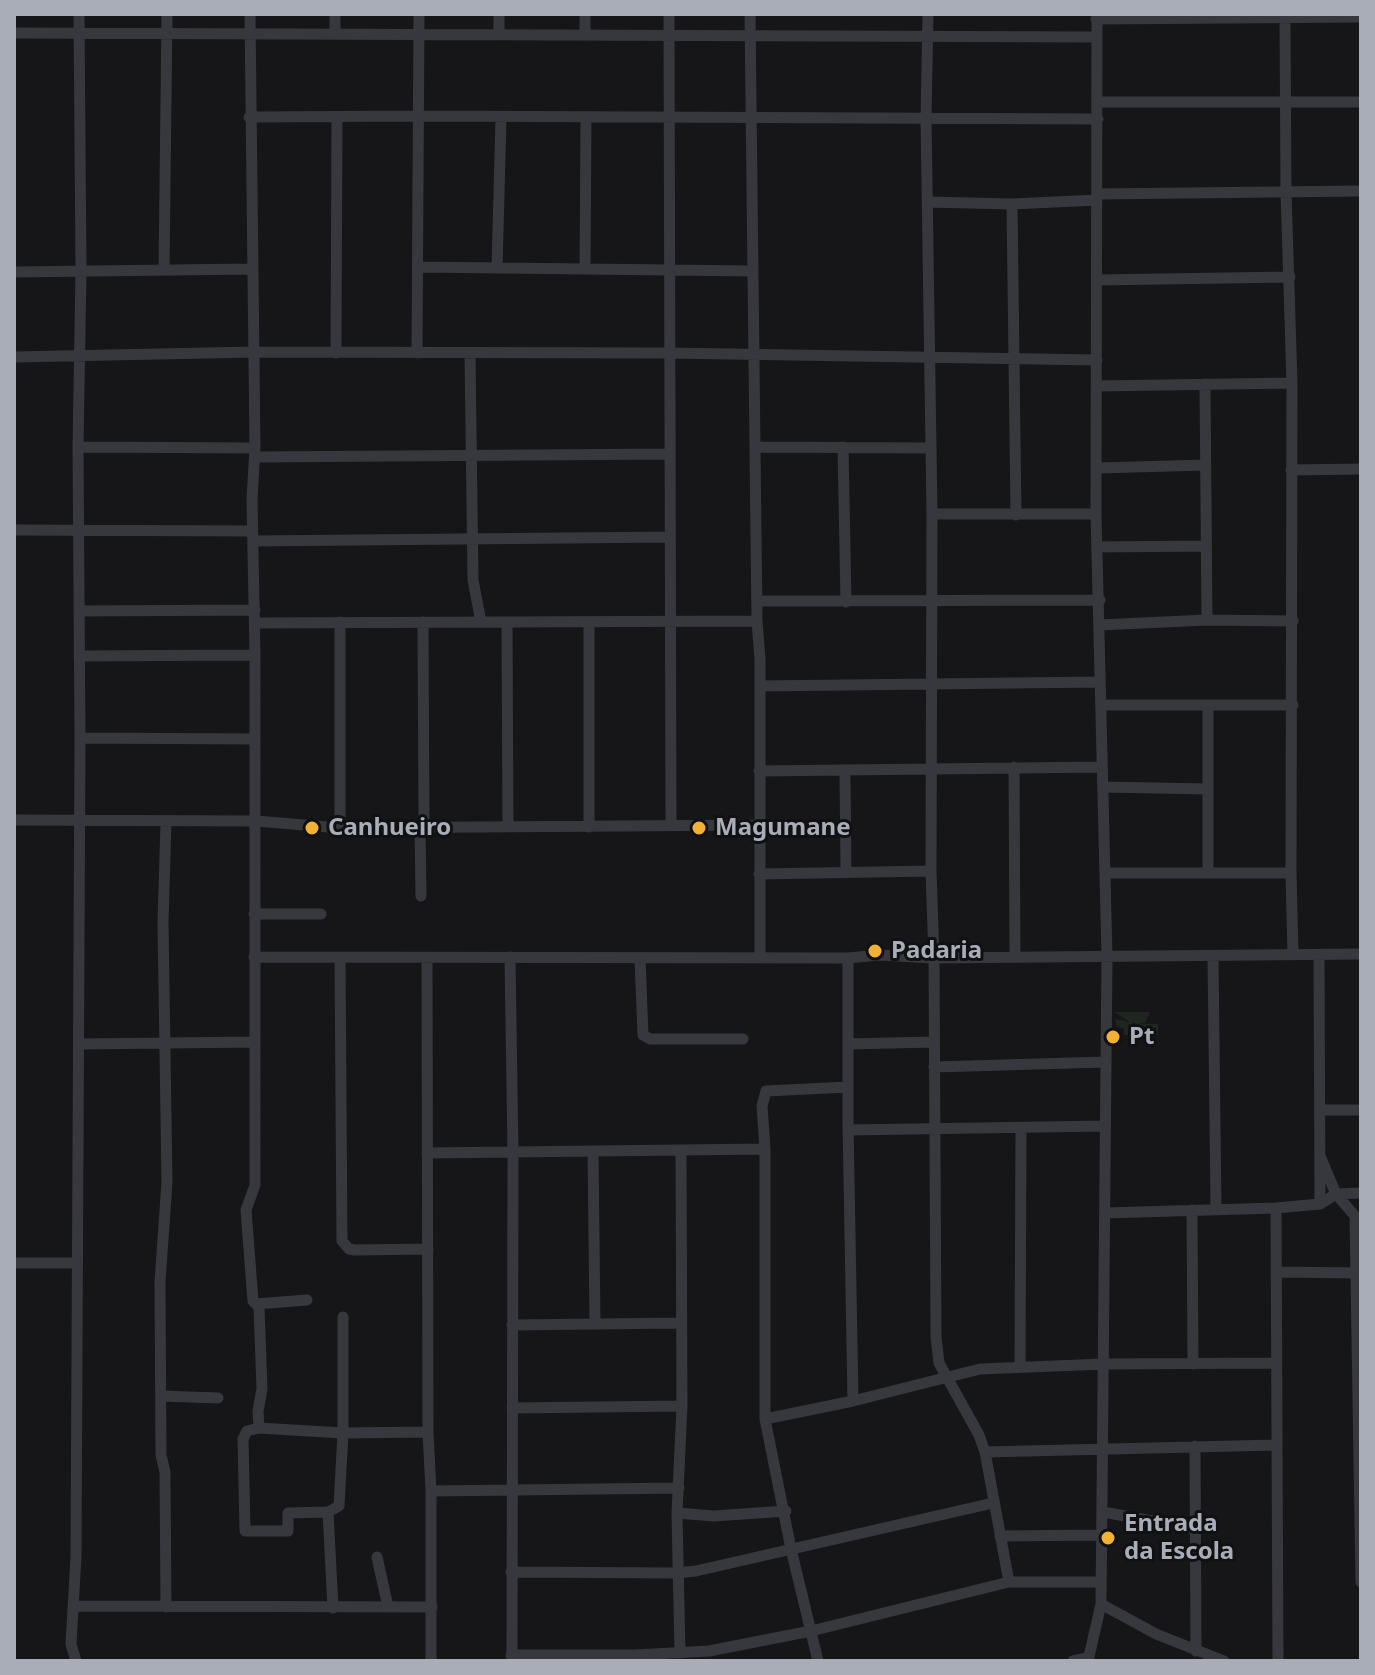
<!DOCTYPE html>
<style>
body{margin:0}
#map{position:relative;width:1375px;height:1675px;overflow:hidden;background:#161618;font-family:"Noto Sans",sans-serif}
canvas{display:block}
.frame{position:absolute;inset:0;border:16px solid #a8adb8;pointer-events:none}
</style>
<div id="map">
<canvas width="1375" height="1675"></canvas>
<div class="frame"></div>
</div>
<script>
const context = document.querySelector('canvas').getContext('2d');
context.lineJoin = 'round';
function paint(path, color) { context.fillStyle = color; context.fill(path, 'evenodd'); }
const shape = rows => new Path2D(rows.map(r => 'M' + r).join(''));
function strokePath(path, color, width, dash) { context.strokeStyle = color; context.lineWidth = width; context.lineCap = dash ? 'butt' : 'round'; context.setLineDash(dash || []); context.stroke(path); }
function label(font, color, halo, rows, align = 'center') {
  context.font = font + ' "Noto Sans",sans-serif'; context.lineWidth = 6; context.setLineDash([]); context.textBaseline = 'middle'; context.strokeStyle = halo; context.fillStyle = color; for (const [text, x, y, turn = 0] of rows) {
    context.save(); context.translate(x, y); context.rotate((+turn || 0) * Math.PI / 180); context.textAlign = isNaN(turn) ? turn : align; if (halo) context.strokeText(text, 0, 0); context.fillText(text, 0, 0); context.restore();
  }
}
const green = shape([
 [1114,1012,1150,1012,1145,1023,1138,1024,1158,1024,1158,1035,1144,1035,1143,1030,1137,1030,1137,1024,1132,1022,1135,1035,1124,1035,1124,1029,1116,1025,1115,1019,1130,1022]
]);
const minor = shape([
 [79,14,81,271,78,447,255,448],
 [250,14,255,448,252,499,255,655,255,1185,246,1210,253,1301,259,1307,262,1389,258,1411,259,1428],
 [335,14,335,33],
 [669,14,671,825],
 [750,14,757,621,760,659,760,957],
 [928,14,926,117,932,514,931,871,934,958,936,1337,939,1363,979,1435,985,1452,1009,1582],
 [1097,14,1096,514,1107,956,1101,1604,1156,1634,1224,1661],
 [1285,17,1286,192,1292,383,1291,873,1293,955],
 [1096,19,1361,17],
 [14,33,1097,37],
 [499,34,499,14],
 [585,34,585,14],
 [1098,102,1361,102],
 [249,117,419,116,1098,119],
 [1097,194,1361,191],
 [928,202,1012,204,1097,200],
 [1012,204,1016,515],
 [418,267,753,271],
 [497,268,501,118],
 [585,269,586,118],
 [164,270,167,14],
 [14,272,251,269],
 [1097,280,1290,277],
 [336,353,337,117],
 [417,353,419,14],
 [470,353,473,580,481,622],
 [14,357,254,352,670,353,1097,360],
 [1205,384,1207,620],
 [1097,386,1292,383],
 [755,447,931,448],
 [843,447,846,602],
 [255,457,670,454],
 [1098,468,1206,465],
 [1291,470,1361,469],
 [932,514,1096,514],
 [14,530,252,531],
 [253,541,670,537],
 [1097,547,1206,546],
 [757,601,1100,600],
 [79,611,255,610],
 [340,622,340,828],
 [423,622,424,827],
 [507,622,508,827],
 [255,623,757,621],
 [1099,625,1207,620,1293,621],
 [79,656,255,655],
 [760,686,1099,682],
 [1101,705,1293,705],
 [1208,705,1208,873],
 [80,738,255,739],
 [1014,767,1015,956],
 [759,771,1102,767],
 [845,772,846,872],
 [1104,787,1207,789],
 [14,820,256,821,340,828,758,825],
 [420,827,421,896],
 [589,827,589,622],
 [1105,873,1291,873],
 [759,874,931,871],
 [254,914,321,914],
 [1319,955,1320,1204],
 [1213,956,1216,1209],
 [254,957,848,958,880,955,934,958,1361,954],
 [510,957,513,1153,512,1661],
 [340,958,342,1241,349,1249,355,1250,428,1249],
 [427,958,428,1432,431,1491,431,1661],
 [640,958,643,1035,650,1039,743,1039],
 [848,958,848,1122,853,1401],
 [79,1044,254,1042],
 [848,1044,933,1042],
 [934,1067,1106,1062],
 [1320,1110,1361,1110],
 [848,1130,1105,1126],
 [593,1151,595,1324],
 [681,1151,682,1406,677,1513,714,1516,786,1511],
 [427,1153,765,1149],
 [1320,1156,1336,1194,1355,1216,1361,1582],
 [1276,1208,1278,1661],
 [1192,1210,1193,1364],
 [1105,1213,1276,1208,1320,1204,1336,1194,1361,1193],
 [14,1263,76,1263],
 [1277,1272,1360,1273],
 [256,1304,307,1300],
 [512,1325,680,1323],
 [1020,1367,1021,1128],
 [161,1396,218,1398],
 [512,1408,682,1406],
 [765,1419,853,1401,980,1369,1104,1364,1276,1363],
 [1195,1446,1196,1651],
 [985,1452,1276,1445],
 [431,1491,679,1488],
 [328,1512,288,1513,288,1531,245,1531,243,1439,247,1431,259,1428,343,1433,428,1432],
 [1103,1512,1196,1529],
 [677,1513,680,1653],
 [1000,1536,1103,1535],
 [377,1557,388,1607],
 [511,1572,677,1573,696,1571,993,1503],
 [74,1606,432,1607],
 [166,1607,165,1472,161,1455,160,1282,167,1182,163,922,166,822],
 [333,1608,328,1512,339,1506,343,1433,343,1317],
 [511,1655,635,1655,709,1651,811,1631,1009,1582,1100,1582],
 [76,1661,71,1644,76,1557,80,738,78,447],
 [818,1661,791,1549,765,1419,765,1149,762,1106,766,1091,848,1087],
 [1073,1661,1087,1658],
 [1088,1661,1101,1604]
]);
const markers = [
 [312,828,8,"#f2b134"],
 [699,828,8,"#f2b134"],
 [875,951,8,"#f2b134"],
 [1113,1037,8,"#f2b134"],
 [1108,1538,8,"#f2b134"]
];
const poiNames = [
 ["Canhueiro",328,828],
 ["Magumane",715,828],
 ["Padaria",891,951],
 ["Pt",1129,1037],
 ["Entrada",1124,1524],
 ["da Escola",1124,1552]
];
paint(green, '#1e261f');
strokePath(minor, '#37383d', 11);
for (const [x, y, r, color] of markers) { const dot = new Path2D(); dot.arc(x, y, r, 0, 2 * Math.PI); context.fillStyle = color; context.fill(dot); strokePath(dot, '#111113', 3); }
label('bold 24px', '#a8adb8', '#111113', poiNames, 'left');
</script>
